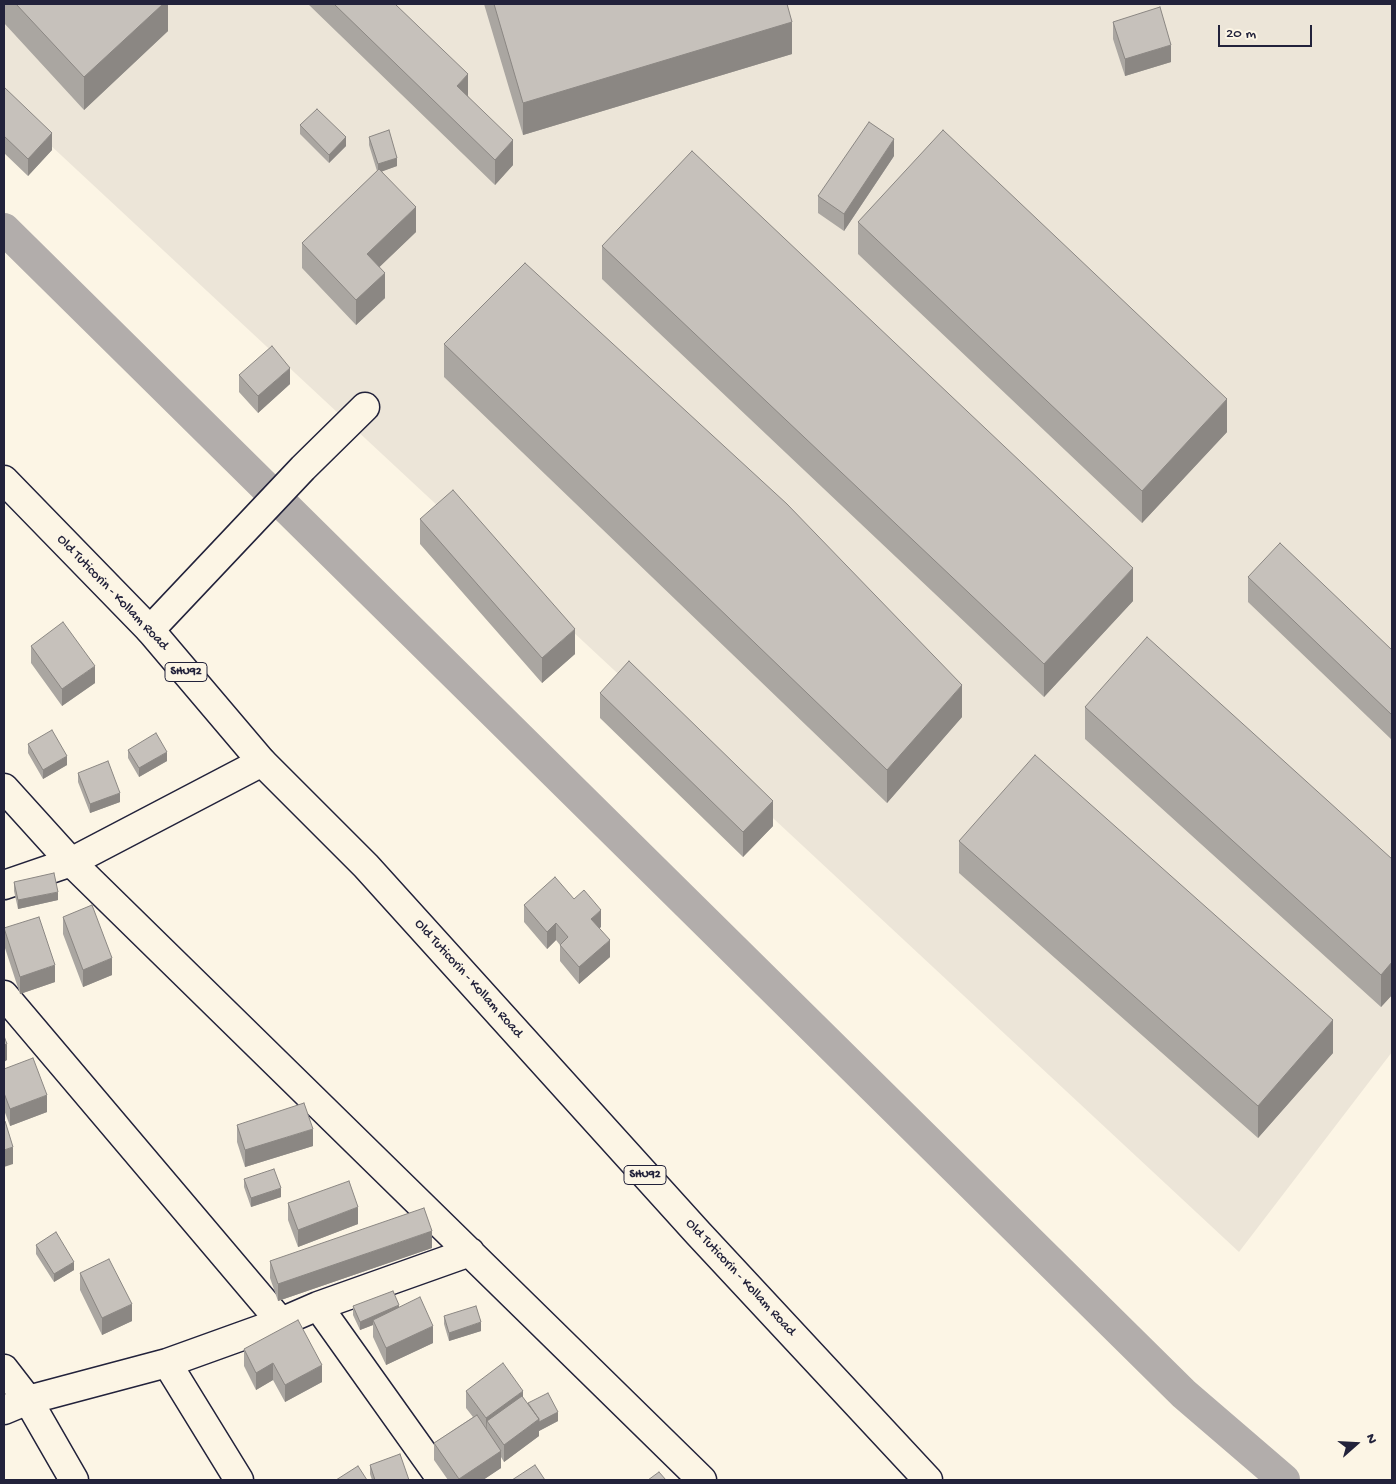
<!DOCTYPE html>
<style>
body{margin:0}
#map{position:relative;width:1396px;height:1484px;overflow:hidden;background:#fcf5e5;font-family:"Gochi Hand",sans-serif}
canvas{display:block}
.frame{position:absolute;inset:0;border:5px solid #22223b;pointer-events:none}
.north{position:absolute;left:1331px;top:1419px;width:50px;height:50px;-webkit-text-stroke:4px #fcf5e5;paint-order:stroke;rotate:71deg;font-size:14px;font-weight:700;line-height:20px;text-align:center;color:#22223b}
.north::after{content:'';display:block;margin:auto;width:18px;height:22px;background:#22223b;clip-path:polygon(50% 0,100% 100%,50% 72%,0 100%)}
.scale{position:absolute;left:1218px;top:25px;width:94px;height:22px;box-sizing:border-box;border:2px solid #22223b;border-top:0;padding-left:6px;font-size:15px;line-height:18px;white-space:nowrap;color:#22223b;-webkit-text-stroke:4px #fcf5e5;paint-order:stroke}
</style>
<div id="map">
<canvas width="1396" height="1484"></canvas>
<div class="frame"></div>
<div class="north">N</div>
<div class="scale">20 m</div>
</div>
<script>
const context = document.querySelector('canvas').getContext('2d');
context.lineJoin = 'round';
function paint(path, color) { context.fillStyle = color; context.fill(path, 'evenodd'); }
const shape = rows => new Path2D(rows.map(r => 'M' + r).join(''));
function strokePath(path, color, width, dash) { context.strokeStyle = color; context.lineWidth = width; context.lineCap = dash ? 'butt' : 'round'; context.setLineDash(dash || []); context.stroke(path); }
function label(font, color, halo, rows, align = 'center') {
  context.font = font + ' "Gochi Hand",sans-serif'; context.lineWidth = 4.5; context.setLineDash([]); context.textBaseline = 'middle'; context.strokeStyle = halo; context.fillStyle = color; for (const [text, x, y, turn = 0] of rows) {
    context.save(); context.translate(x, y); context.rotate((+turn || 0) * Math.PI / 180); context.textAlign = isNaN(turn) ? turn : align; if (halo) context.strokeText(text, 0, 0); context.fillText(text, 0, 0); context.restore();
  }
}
const built = shape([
 [4,4,1392,4,1392,1052,1239,1252,4,102]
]);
const canal = shape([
 [4,229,1184,1394,1284,1480]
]);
const minor = shape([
 [150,630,303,468,365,407],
 [4,788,71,862,702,1480],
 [4,885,71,862,262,762],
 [4,995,281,1322],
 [318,1306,442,1480],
 [167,1363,239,1480],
 [4,1369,28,1400,74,1480],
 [4,1410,28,1400,167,1363,281,1322,318,1306,470,1252]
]);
const major = shape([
 [4,480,150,630,262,762,366,866,698,1233,928,1480]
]);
const wall = shape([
 [4,4,168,4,168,31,84,110,4,23],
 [308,4,395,4,468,96,513,165,495,185],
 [484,4,787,4,792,54,523,135],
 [1113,22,1171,62,1125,76,1113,39],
 [4,87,52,150,28,176,4,153],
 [300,125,346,146,329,163,300,134],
 [369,137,397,166,382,171,416,232,379,267,385,298,356,325,302,268,302,243,377,171,369,145],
 [894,156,844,231,818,213,818,196],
 [858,222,1227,432,1142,523,858,254],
 [602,246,1133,601,1044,697,602,279],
 [444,344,962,717,887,803,444,377],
 [239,375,290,384,258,413,239,392],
 [420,519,575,654,542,683,420,544],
 [1248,577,1392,650,1392,740,1248,602],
 [31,646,95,683,62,706,31,663],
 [600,693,773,826,743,857,600,718],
 [1085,707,1392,859,1392,995,1381,1007,1085,739],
 [28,744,67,765,43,779,28,753],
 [128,750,167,761,139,777,128,758],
 [78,773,120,802,90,813,78,782],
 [959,841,1333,1053,1258,1138,959,873],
 [14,882,58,900,18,909,14,891],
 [574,899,601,927,599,928,610,957,579,984,560,961,560,945,556,940,547,949,524,922,524,905],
 [63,917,112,975,83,987,63,934],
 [4,928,55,982,20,994,4,945],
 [4,1069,47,1112,10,1126,4,1110],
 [237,1125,313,1146,245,1167,237,1142],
 [244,1179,281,1197,251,1207,244,1187],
 [288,1203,358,1224,298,1247,288,1220],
 [36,1245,74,1270,54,1282,36,1254],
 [432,1248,278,1301,270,1278,270,1261],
 [80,1273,132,1321,102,1335,80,1290],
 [353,1306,399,1307,433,1343,386,1365,373,1337,373,1325,360,1330,353,1315],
 [444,1316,481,1331,449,1341,444,1324],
 [244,1349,322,1382,285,1402,273,1380,256,1390,244,1366],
 [466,1391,523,1398,528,1404,558,1421,539,1431,539,1436,504,1462,501,1457,501,1468,483,1480,448,1480,434,1460,434,1443,473,1417,466,1408],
 [370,1465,409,1480,372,1480,370,1474]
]);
const shadedWall = shape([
 [163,4,168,4,168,31,84,110,84,77],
 [792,22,792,54,523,135,523,103],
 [1171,45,1171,62,1125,76,1125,59],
 [468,74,468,99,457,86],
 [52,133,52,150,28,176,28,159],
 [346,137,346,146,329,163,329,155],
 [894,139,894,156,844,231,844,214],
 [513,140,513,165,495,185,495,160],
 [397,158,397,166,378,173,378,164],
 [416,207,416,232,367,279,367,254],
 [385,273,385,298,356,325,356,300],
 [290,368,290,384,258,413,258,396],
 [1227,399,1227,432,1142,523,1142,491],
 [1133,568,1133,601,1044,697,1044,664],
 [575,629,575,654,542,683,542,658],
 [95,666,95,683,62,706,62,689],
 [962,685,962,717,887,803,887,770],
 [167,752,167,761,139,777,139,768],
 [67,756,67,765,43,779,43,770],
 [120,793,120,802,90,813,90,804],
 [773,801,773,826,743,857,743,832],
 [58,892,58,900,18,909,18,900],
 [601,910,601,927,591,936,591,919],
 [556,923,556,940,547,949,547,932],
 [610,940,610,957,579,984,579,967],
 [112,958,112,975,83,987,83,970],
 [1392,962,1392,995,1381,1007,1381,975],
 [55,965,55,982,20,994,20,977],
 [1333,1020,1333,1053,1258,1138,1258,1106],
 [7,1044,7,1060,4,1062,4,1045],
 [47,1095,47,1112,10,1126,10,1109],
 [313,1129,313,1146,245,1167,245,1150],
 [13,1147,13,1164,4,1167,4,1150],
 [281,1188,281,1197,251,1207,251,1198],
 [358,1207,358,1224,298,1247,298,1230],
 [432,1231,432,1248,278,1301,278,1284],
 [74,1262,74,1270,54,1282,54,1274],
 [132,1304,132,1321,102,1335,102,1318],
 [399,1305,399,1314,373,1320,373,1325,360,1330,360,1322],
 [481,1322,481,1331,449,1341,449,1333],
 [433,1326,433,1343,386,1365,386,1348],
 [273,1363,273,1380,256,1390,256,1373],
 [322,1365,322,1382,285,1402,285,1385],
 [523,1391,523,1408,487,1421,486,1435,486,1418],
 [558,1412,558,1421,539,1431,539,1436,504,1462,504,1445,539,1419],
 [501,1451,501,1468,483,1480,459,1480,459,1479]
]);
const building = shape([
 [16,4,163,4,84,77,16,4],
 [334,4,395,4,468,74,457,86,513,140,495,160,334,4],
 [494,4,787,4,792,22,523,103,494,4],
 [1160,7,1171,45,1125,59,1113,22,1160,7],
 [4,87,52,133,28,159,4,136,4,87],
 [317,109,346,137,329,155,300,125,317,109],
 [869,122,894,139,844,214,818,196,869,122],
 [389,130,397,158,378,164,369,137,389,130],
 [943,130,1227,399,1142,491,858,222,943,130],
 [692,151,1133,568,1044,664,602,246,692,151],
 [379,169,416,207,367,254,385,273,356,300,302,243,379,169],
 [525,263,787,504,962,685,887,770,444,344,525,263],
 [272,346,290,368,258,396,239,375,272,346],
 [453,490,575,629,542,658,420,519,453,490],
 [1280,543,1392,650,1392,715,1248,577,1280,543],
 [63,622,95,666,62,689,31,646,63,622],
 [1147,637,1392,859,1392,962,1381,975,1085,707,1147,637],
 [629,661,773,801,743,832,600,693,629,661],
 [52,730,67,756,43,770,28,744,52,730],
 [156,733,167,752,139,768,128,750,156,733],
 [1035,755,1333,1020,1258,1106,959,841,1035,755],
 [108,761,120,793,90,804,78,773,108,761],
 [54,873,58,892,18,900,14,882,54,873],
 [555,877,574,899,584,890,601,910,591,919,610,940,579,967,560,945,568,937,556,923,547,932,524,905,555,877],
 [92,905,112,958,83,970,63,917,92,905],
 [39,917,55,965,20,977,4,928,39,917],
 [4,1036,7,1044,4,1045,4,1036],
 [33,1058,47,1095,10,1109,4,1093,4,1069,33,1058],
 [304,1103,313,1129,245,1150,237,1125,304,1103],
 [4,1121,5,1121,13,1147,4,1150,4,1121],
 [274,1169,281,1188,251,1198,244,1179,274,1169],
 [349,1181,358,1207,298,1230,288,1203,349,1181],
 [424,1208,432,1231,278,1284,270,1261,424,1208],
 [56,1232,74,1262,54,1274,36,1245,56,1232],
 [109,1259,132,1304,102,1318,80,1273,109,1259],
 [393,1291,399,1305,360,1322,353,1306,393,1291],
 [420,1297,433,1326,386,1348,373,1320,420,1297],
 [476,1306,481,1322,449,1333,444,1316,476,1306],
 [298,1320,322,1365,285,1385,273,1363,256,1373,244,1349,298,1320],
 [503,1363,523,1391,486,1418,466,1391,503,1363],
 [548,1393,558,1412,539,1422,539,1419,528,1403,548,1393],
 [522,1396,539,1419,504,1445,487,1421,522,1396],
 [477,1415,501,1451,459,1479,434,1443,477,1415],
 [400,1454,409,1480,375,1480,370,1465,400,1454],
 [535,1465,545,1480,512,1480,535,1465],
 [358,1466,367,1480,336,1480,358,1466],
 [659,1472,666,1480,648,1480,659,1472]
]);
const shields = [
 [186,672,42],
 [645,1175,42]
];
const shieldNames = [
 ["SHU92",186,672],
 ["SHU92",645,1175]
];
const streetNames = [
 ["Old Tuticorin - Kollam Road",112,593,46],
 ["Old Tuticorin - Kollam Road",468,979,48],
 ["Old Tuticorin - Kollam Road",740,1278,47]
];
paint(built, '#ece5d8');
strokePath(canal, '#b2adab', 32);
strokePath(minor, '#22223b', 31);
strokePath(major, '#22223b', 31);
strokePath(minor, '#fcf5e5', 28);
strokePath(major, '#fcf5e5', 28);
paint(wall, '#aaa6a1');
paint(shadedWall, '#8b8783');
paint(building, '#c6c1bb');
strokePath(building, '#8b8783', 1);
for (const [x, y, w] of shields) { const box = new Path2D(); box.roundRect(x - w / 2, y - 9.5, w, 19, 4); context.fillStyle = '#fcf5e5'; context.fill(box); strokePath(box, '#22223b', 1); }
label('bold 12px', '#22223b', null, shieldNames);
label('14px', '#22223b', '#fcf5e5', streetNames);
</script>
